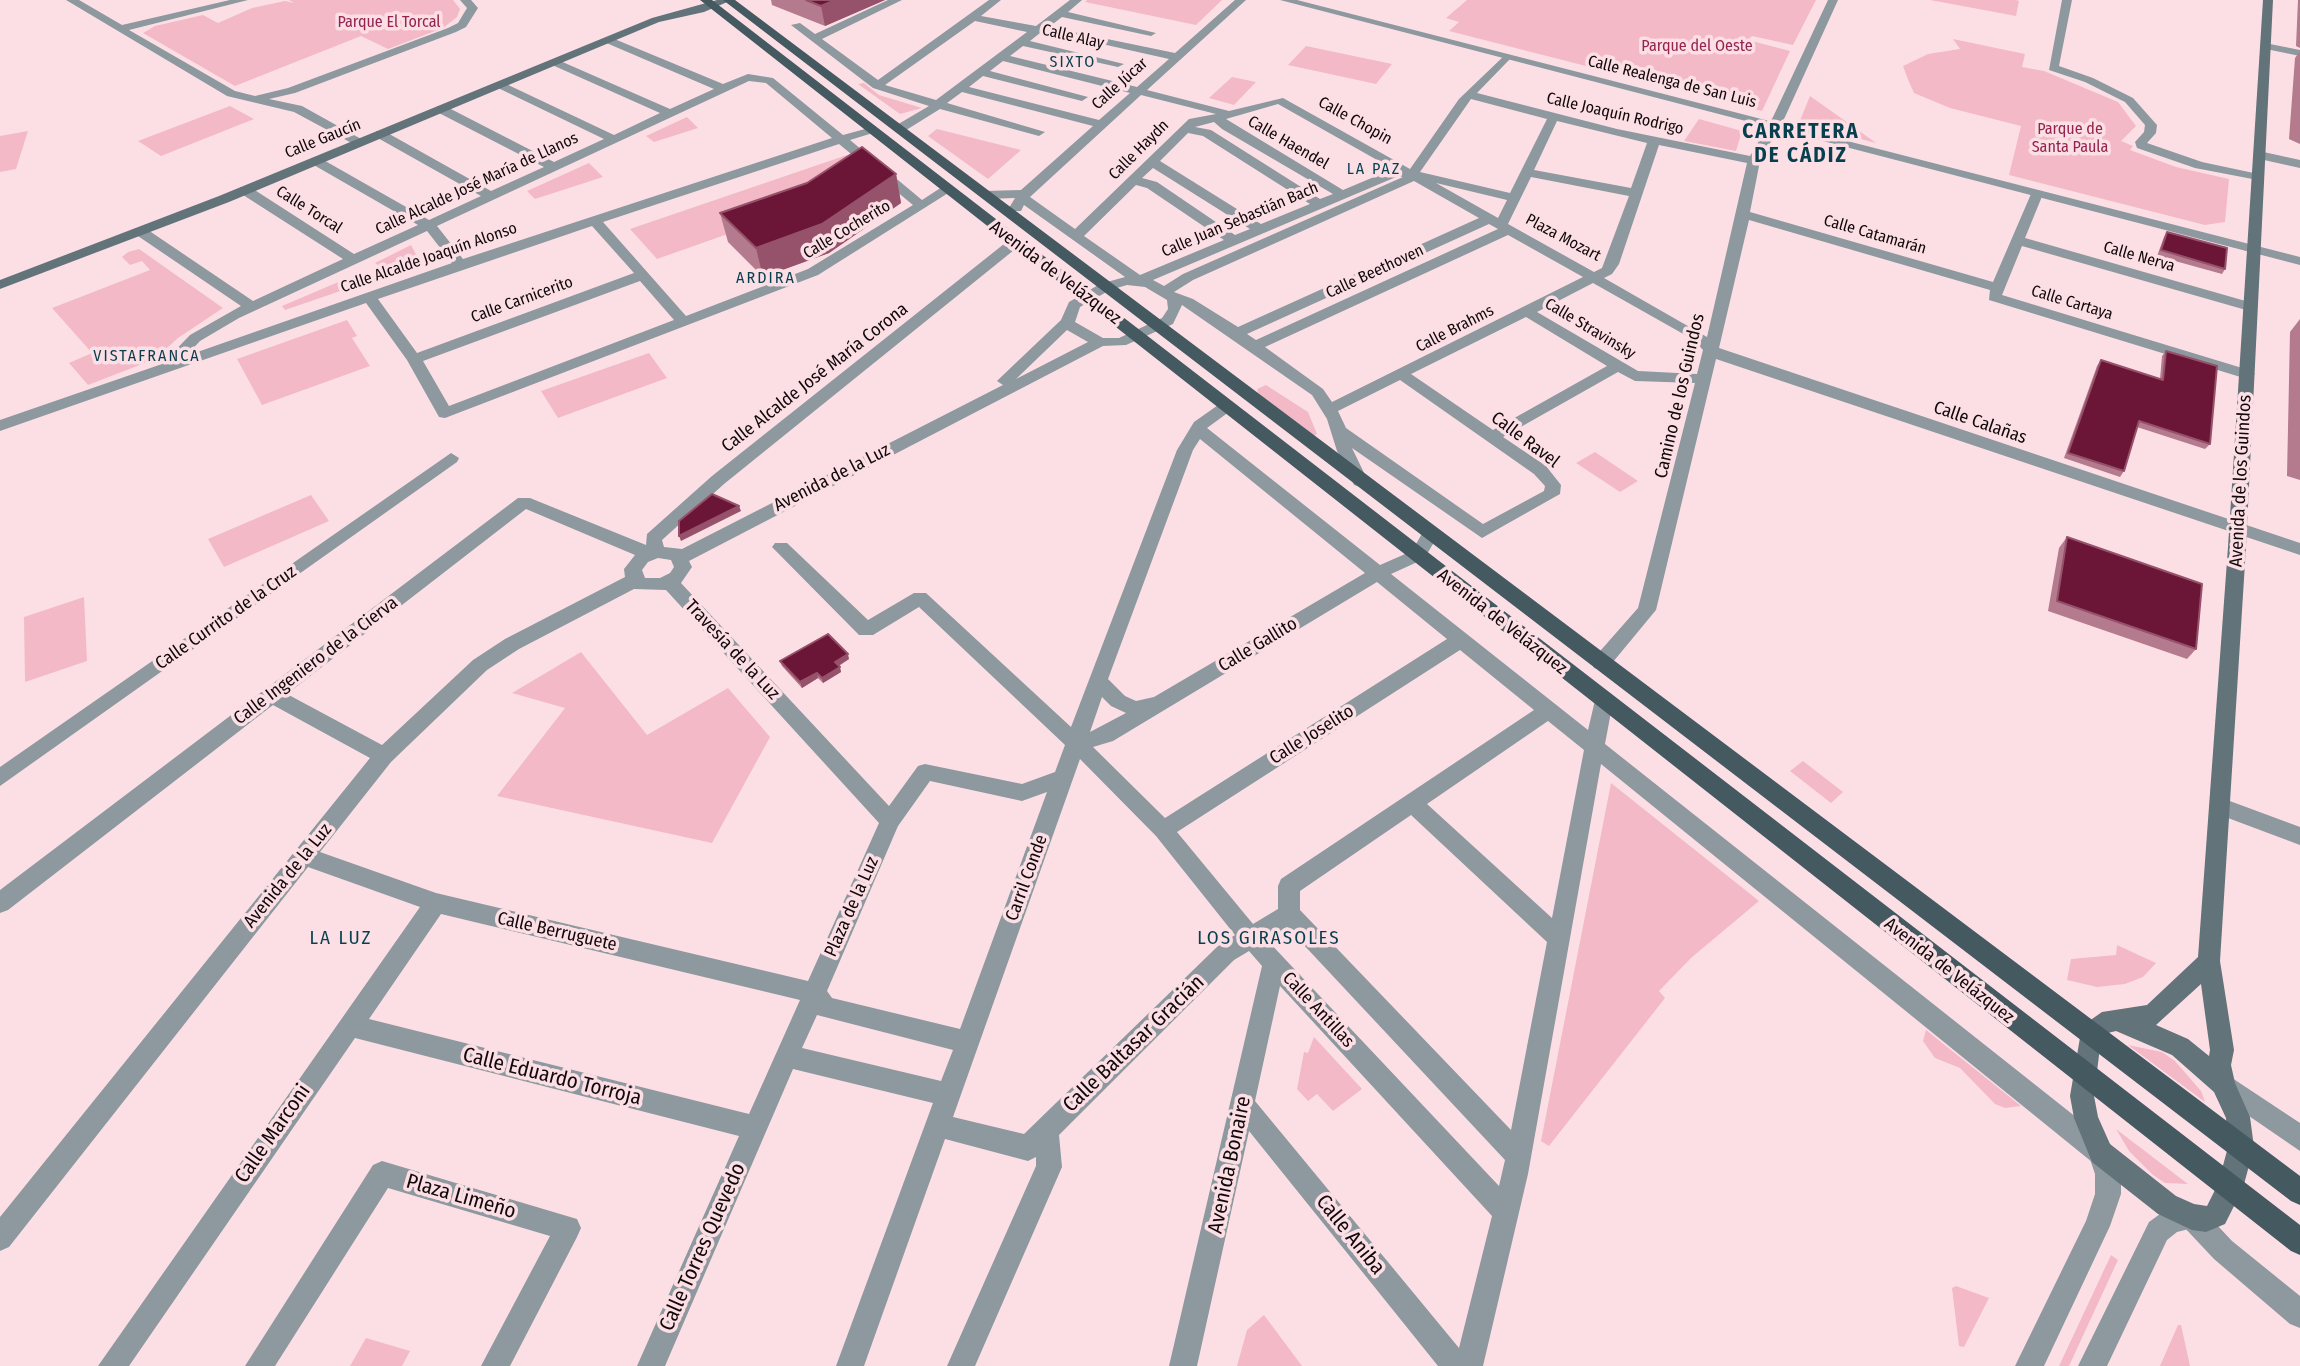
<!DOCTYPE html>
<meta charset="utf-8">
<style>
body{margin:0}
canvas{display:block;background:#fcdfe5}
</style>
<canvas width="2300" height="1366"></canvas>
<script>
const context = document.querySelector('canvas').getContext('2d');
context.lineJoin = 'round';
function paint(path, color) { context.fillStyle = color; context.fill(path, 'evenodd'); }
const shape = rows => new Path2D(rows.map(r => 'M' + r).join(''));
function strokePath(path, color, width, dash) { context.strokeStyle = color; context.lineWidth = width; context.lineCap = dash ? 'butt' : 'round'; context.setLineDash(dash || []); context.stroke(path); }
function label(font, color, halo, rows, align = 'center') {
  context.font = font + ' "Fira Sans Condensed",sans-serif'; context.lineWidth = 7; context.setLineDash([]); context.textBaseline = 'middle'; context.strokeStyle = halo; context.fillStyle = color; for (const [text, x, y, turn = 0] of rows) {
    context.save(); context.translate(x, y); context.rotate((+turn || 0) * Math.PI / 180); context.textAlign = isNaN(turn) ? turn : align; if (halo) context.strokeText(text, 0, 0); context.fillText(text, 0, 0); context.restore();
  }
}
const green = shape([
 [289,0,453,0,460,9,457,17,443,28,388,49,361,36,235,86,143,33,155,26,203,15,218,23,252,8,285,1,294,3],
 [1087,0,1222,0,1196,25,1085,2],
 [1467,0,1816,0,1793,45,1752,36,1748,40,1790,51,1762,111,1449,31,1459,22,1446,18],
 [1930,0,2016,0,2019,1,2016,16],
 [1953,39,2025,54,2022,67,2044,71,2118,102,2136,126,2121,141,2133,146,2130,150,2176,167,2229,179,2225,222,2205,225,2009,175,2021,126,1950,108,1914,93,1909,82,1903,66,1928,54,1960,49],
 [1306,46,1392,64,1376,84,1288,65],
 [1232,77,1256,82,1234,105,1209,98],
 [864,83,879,95,922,108,900,114,858,84],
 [1810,96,1851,125,1876,143,1799,123],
 [230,106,254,119,161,156,138,141],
 [687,117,698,128,654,142,646,136],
 [1699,119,1742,131,1736,151,1684,141],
 [937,129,1021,150,988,179,928,136],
 [28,131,16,169,0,172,0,136],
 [847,155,863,169,807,206,657,259,630,229],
 [589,163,603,177,535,199,527,191],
 [411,245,419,260,425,263,387,276,388,272,375,263],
 [139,249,223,308,178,338,155,359,88,385,69,363,92,353,52,308,150,270,142,261,130,265,122,257,128,252],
 [350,277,348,280,355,286,285,310,282,306],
 [347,320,357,336,352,338,370,366,262,405,237,359],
 [649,353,667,378,558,418,541,391],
 [1266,385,1308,412,1317,434,1313,436,1258,393,1257,389],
 [1595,452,1638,481,1620,492,1576,463],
 [311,495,329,521,224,567,208,539],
 [84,597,87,661,25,682,24,617],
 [581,652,647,735,728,688,770,737,712,843,497,796,565,708,512,693],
 [1803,761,1843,792,1831,803,1790,771],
 [1611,783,1759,901,1691,958,1659,991,1665,998,1549,1146,1541,1141],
 [2117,945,2156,963,2143,977,2125,984,2097,987,2067,980,2071,959,2116,955],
 [1926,1030,2021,1106,2005,1108,1995,1104,1960,1068,1935,1058,1923,1041],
 [1314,1037,1362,1089,1333,1111,1317,1094,1308,1101,1297,1089,1304,1052,1308,1053],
 [2128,1045,2162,1052,2175,1061,2201,1091,2205,1102],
 [2116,1129,2188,1184,2165,1183,2153,1175,2129,1151],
 [2111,1255,2118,1260,2069,1366,2059,1366],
 [1956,1286,1989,1298,1964,1347,1959,1346,1952,1288],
 [1264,1315,1302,1366,1237,1366,1247,1330],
 [2178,1325,2181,1325,2190,1366,2160,1366],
 [366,1338,410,1351,402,1366,350,1366]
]);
const minor = shape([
 [66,0,79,0,122,25,230,0,248,0,129,30,235,91,255,96,288,88,448,28,458,23,467,8,460,0,471,0,478,8,466,27,456,32,295,93,269,99,302,106,363,140,365,143,359,147,294,112,227,96,66,0],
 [888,0,902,0,822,39,878,80,989,0,1001,0,981,16,1036,26,1070,0,1082,0,1068,12,1156,33,1151,36,1062,17,1049,27,1175,53,1235,0,1246,0,1147,90,1229,111,1283,98,1410,169,1459,99,1506,54,1510,55,1510,59,1477,93,1617,129,1750,156,1773,117,1828,0,1838,0,1785,117,1760,161,1750,212,1993,282,2031,194,2037,190,2043,194,2025,238,2256,304,2256,310,2246,310,2022,246,2002,295,2252,371,2255,374,2247,379,1989,300,1990,290,1749,220,1719,348,2300,543,2300,555,1716,359,1656,610,1608,668,1601,670,1594,668,1592,663,1594,658,1638,608,1695,383,1635,381,1618,372,1503,437,1546,466,1561,485,1560,494,1482,538,1352,448,1368,481,1360,487,1354,485,1337,451,1327,419,1312,395,1182,305,1173,324,1126,345,1103,346,689,561,692,567,681,583,889,806,918,766,925,764,1022,784,1055,772,1065,745,919,607,873,635,859,635,772,547,775,543,787,543,868,620,914,593,926,593,1071,727,1177,450,1194,422,1221,403,1233,403,1233,409,1207,428,1380,565,1412,551,1424,530,1436,530,1439,534,1424,559,1391,574,1588,730,1596,696,1610,696,1613,701,1605,744,2110,1144,2114,1153,2110,1162,2101,1166,2092,1162,1601,764,1528,1174,1483,1366,1438,1366,1249,1131,1197,1366,1169,1366,1262,966,1249,951,1234,960,1059,1135,1062,1167,975,1366,947,1366,1036,1166,1036,1157,1028,1161,945,1139,864,1366,836,1366,933,1103,793,1069,665,1366,637,1366,739,1136,355,1038,129,1366,98,1366,420,907,308,867,9,1247,0,1251,0,1217,370,758,273,705,8,910,0,913,0,890,518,498,530,498,646,545,647,534,712,476,1009,240,1019,240,1019,246,724,484,662,540,664,547,682,549,1003,385,997,381,1000,378,1061,320,1069,302,1100,284,1125,277,1024,205,1021,211,1011,211,1009,208,1015,198,985,199,979,195,985,191,1021,190,1093,126,962,92,947,103,1045,132,1039,136,940,109,903,132,895,132,895,126,929,106,873,88,791,25,800,23,815,34,888,0],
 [975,21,1027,32,936,100,885,85,975,21],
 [1040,33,1053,33,1169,59,1137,87,1010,56,1023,46,1118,67,1124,64,1030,41,1040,33],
 [1003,61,1130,93,1099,120,969,87,983,76,1082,101,1088,97,990,71,1003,61],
 [1141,95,1216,114,1189,119,1075,229,1030,197,1141,95],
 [1471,99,1547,119,1510,193,1420,172,1471,99],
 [1278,104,1393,169,1343,190,1226,119,1278,104],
 [1557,121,1647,143,1631,188,1534,170,1557,121],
 [1214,122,1222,129,1333,194,1320,199,1211,130,1195,127,1214,122],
 [1188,133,1203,136,1310,204,1261,224,1160,161,1188,133],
 [1659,145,1747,163,1707,337,1604,278,1612,274,1619,264,1659,145],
 [1153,168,1250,229,1235,235,1157,182,1142,178,1153,168],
 [1396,177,1403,177,1183,274,1164,286,1153,280,1396,177],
 [1531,177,1629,196,1602,268,1594,272,1508,224,1531,177],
 [1414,181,1479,218,1238,327,1193,299,1174,292,1193,280,1414,181],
 [1436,183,1507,200,1498,218,1436,183],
 [1136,185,1147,188,1224,240,1140,275,1084,236,1136,185],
 [1489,224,1498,229,1256,340,1247,334,1489,224],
 [1508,235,1583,277,1332,402,1323,389,1265,347,1508,235],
 [1593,283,1694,340,1703,350,1697,374,1638,371,1537,312,1593,283],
 [1127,285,1145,287,1167,300,1168,309,1162,318,1119,338,1103,338,1075,322,1080,307,1110,290,1127,285],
 [1526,317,1607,366,1493,430,1411,374,1526,317],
 [1067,330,1088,342,1016,379,1067,330],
 [1400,380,1534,474,1545,486,1544,491,1483,524,1346,428,1338,411,1400,380],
 [1200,439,1365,573,1154,697,1136,701,1125,696,1108,679,1193,450,1200,439],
 [526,509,635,555,624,569,625,577,505,639,473,660,382,745,287,694,526,509],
 [658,558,671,560,674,567,670,573,660,578,645,578,642,570,648,562,658,558],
 [1377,582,1447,639,1165,818,1093,747,1113,741,1377,582],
 [634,589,666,590,879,823,808,981,436,893,320,852,391,762,487,670,519,649,634,589],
 [1460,650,1534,710,1281,879,1278,886,1278,909,1253,924,1177,832,1460,650],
 [1102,697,1111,706,1126,713,1090,732,1102,697],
 [1548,721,1584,750,1552,918,1427,804,1548,721],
 [1080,759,1156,836,1235,935,1218,946,1024,1134,953,1117,1080,759],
 [930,781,1022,801,1047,792,960,1029,832,998,827,991,898,826,930,781],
 [1411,815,1547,942,1511,1130,1300,910,1300,891,1411,815],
 [441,914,800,1000,749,1114,369,1019,441,914],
 [1287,927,1505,1160,1499,1186,1267,940,1287,927],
 [1280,986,1492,1216,1459,1348,1255,1101,1280,986],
 [817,1015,953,1050,941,1081,802,1048,817,1015],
 [2062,0,2072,0,2059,66,2093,78,2133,98,2157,125,2156,133,2147,143,2202,162,2263,175,2263,181,2195,168,2137,148,2135,142,2144,132,2145,125,2125,102,2085,82,2049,70,2062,0],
 [604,38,612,38,723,84,748,74,773,78,843,135,876,126,876,132,850,140,922,200,942,187,953,190,818,275,445,418,439,417,407,360,366,303,0,431,0,420,162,364,190,335,241,306,135,234,135,228,145,228,253,301,343,259,240,193,240,187,250,187,354,254,418,225,312,164,312,158,320,158,429,220,481,196,376,137,376,131,384,131,491,191,544,167,437,112,437,106,445,106,554,162,604,139,496,87,496,83,504,83,614,135,660,113,550,64,550,60,558,60,670,109,714,89,604,42,604,38],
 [749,81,766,83,832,138,463,259,437,226,749,81],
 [839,144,913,205,808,269,686,316,603,222,839,144],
 [592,226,634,273,417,353,378,299,592,226],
 [427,231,452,263,186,356,200,341,239,318,427,231],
 [640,281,674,320,449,406,423,361,640,281],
 [2265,43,2300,50,2300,56,2261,48,2261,44,2265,43],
 [2259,151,2300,160,2300,168,2255,158,2253,155,2259,151],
 [451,453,459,458,457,462,0,786,0,767,451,453],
 [2219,797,2300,827,2300,845,2212,812,2209,806,2212,800,2219,797],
 [2223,1072,2300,1123,2300,1151,2214,1092,2211,1084,2214,1076,2223,1072],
 [382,1161,577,1219,581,1228,577,1237,510,1366,481,1366,550,1236,388,1188,275,1366,245,1366,373,1165,382,1161],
 [2192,1204,2201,1208,2232,1241,2300,1296,2300,1328,2290,1324,2214,1259,2183,1226,2179,1217,2183,1208,2192,1204]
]);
const tertiary = shape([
 [1280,0,1297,0,2300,257,2300,265,1280,0],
 [2101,1140,2110,1144,2121,1174,2121,1194,2110,1226,2044,1366,2015,1366,2086,1221,2095,1194,2095,1174,2088,1153,2092,1144,2101,1140],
 [2192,1204,2201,1208,2205,1217,2201,1226,2177,1232,2167,1240,2107,1366,2078,1366,2149,1222,2171,1206,2192,1204]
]);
const secondary = shape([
 [717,0,732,0,704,12,659,22,229,202,0,289,0,280,219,196,652,18,717,0],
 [2263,0,2273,0,2246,547,2220,961,2234,1050,2231,1065,2235,1083,2250,1117,2254,1147,2243,1188,2225,1224,2206,1232,2192,1230,2158,1214,2092,1162,2074,1118,2070,1096,2082,1026,2102,1012,2147,1005,2198,957,2228,547,2263,0],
 [2201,984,2210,1050,2209,1056,2188,1039,2156,1025,2201,984],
 [2116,1031,2172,1055,2214,1092,2226,1118,2228,1147,2218,1184,2207,1206,2194,1204,2176,1196,2110,1144,2098,1117,2094,1096,2101,1039,2108,1033,2116,1031]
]);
const primary = shape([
 [700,0,712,0,2300,1225,2300,1255,2291,1251,700,0],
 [723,0,735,0,2300,1176,2300,1205,2291,1201,723,0]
]);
const wall = shape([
 [771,0,885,0,825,26,772,5],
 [2298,0,2300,0,2300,48,2296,46],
 [2300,51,2300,144,2289,139,2295,58],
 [896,174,901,203,829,253,763,277,728,242,720,213],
 [2167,232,2225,269,2222,274,2157,256,2164,237],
 [2300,319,2300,480,2287,476,2290,332],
 [2166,351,2210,444,2205,449,2137,427,2124,471,2120,477,2064,458,2097,366,2101,360,2160,379,2162,356],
 [2067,537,2196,649,2187,659,2048,611,2059,548],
 [849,659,839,666,841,672,823,683,818,678,802,688,782,666,780,661]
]);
const shadedWall = shape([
 [835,0,885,0,825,26,821,6],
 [896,174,901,203,829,253,763,277,756,248],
 [739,506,741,511,681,541,679,536],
 [848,654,849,659,836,667,835,662],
 [840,667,841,672,823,683,822,678],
 [817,673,818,678,802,688,800,682]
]);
const building = shape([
 [806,0,835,0,821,6,806,0],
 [862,147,896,174,822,224,756,248,720,213,807,183,862,147],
 [2167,232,2227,248,2225,269,2161,250,2167,232],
 [2166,351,2217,366,2210,444,2139,421,2124,471,2068,453,2101,360,2163,380,2166,351],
 [712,494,739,506,679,536,679,521,712,494],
 [2067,537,2202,584,2196,649,2057,601,2067,537],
 [828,634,848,654,835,662,840,667,822,678,817,673,800,682,780,661,828,634]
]);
const farParknames = [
 ["Parque El Torcal",389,23],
 ["Parque del Oeste",1697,47],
 ["Parque de",2070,130],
 ["Santa Paula",2070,148]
];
const farStreetnames = [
 ["Calle Alay",1073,37,13],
 ["Calle Realenga de San Luis",1672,82,14],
 ["Calle Júcar",1120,84,-42],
 ["Calle Joaquín Rodrigo",1615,114,13],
 ["Calle Chopin",1355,121,29],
 ["Calle Gaucín",323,139,-22],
 ["Calle Haendel",1288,143,30],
 ["Calle Haydn",1139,150,-45],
 ["Calle Alcalde José María de Llanos",477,184,-25],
 ["Calle Torcal",309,210,32],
 ["Calle Juan Sebastián Bach",1240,220,-23],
 ["Calle Cocherito",847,230,-31],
 ["Calle Catamarán",1875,235,16],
 ["Plaza Mozart",1563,238,28],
 ["Calle Nerva",2139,257,16],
 ["Calle Alcalde Joaquín Alonso",429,258,-19],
 ["Calle Beethoven",1375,272,-25],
 ["Calle Carnicerito",522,300,-20],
 ["Calle Cartaya",2072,303,17],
 ["Calle Brahms",1455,329,-27],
 ["Calle Stravinsky",1590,329,31]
];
const farNeighbourhoodnames = [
 ["SIXTO",1073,63],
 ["LA PAZ",1374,170],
 ["ARDIRA",766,279],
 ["VISTAFRANCA",147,357]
];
const streetNames = [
 ["Avenida de Velázquez",1055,273,37],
 ["Calle Alcalde José María Corona",815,378,-38],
 ["Camino de los Guindos",1680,396,-77],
 ["Calle Calañas",1980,423,19],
 ["Calle Ravel",1525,440,37],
 ["Avenida de la Luz",832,478,-27],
 ["Avenida de los Guindos",2241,481,-87],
 ["Calle Currito de la Cruz",226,618,-35],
 ["Avenida de Velázquez",1502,622,38],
 ["Calle Gallito",1258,645,-31],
 ["Travesía de la Luz",732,650,47],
 ["Calle Ingeniero de la Cierva",316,661,-37],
 ["Calle Joselito",1312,735,-32],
 ["Avenida de la Luz",288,876,-51],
 ["Carril Conde",1027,878,-70],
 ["Plaza de la Luz",852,907,-66],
 ["Calle Berruguete",557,932,13],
 ["Avenida de Velázquez",1949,971,38],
 ["Calle Antillas",1318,1010,47]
];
const neighbourhoodNames = [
 ["LA LUZ",341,939],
 ["LOS GIRASOLES",1269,939]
];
const farDistrictnames = [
 ["CARRETERA",1801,132],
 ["DE CÁDIZ",1801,156]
];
const nearStreetnames = [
 ["Calle Baltasar Gracián",1134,1044,-44],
 ["Calle Eduardo Torroja",552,1077,14],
 ["Calle Marconi",273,1134,-55],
 ["Avenida Bonaire",1230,1165,-78],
 ["Plaza Limeño",461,1197,16],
 ["Calle Aniba",1350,1235,51],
 ["Calle Torres Quevedo",703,1247,-66]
];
paint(green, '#f3b9c7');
paint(minor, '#8d999e');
paint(tertiary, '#8d999e');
paint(secondary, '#63737a');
paint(primary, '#455961');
paint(wall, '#b47a8e');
paint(shadedWall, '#96526b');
paint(building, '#6b1637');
strokePath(building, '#96526b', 2);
label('16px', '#94244f', '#fcdfe5', farParknames);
label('16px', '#11080b', '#fcdfe5', farStreetnames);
context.letterSpacing = '2px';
label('16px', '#083f4f', '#fcdfe5', farNeighbourhoodnames);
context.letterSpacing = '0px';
label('18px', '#11080b', '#fcdfe5', streetNames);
context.letterSpacing = '2px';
label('19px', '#083f4f', '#fcdfe5', neighbourhoodNames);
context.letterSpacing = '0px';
context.letterSpacing = '2px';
label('bold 21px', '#083f4f', '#fcdfe5', farDistrictnames);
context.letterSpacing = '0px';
label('21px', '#11080b', '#fcdfe5', nearStreetnames);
</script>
